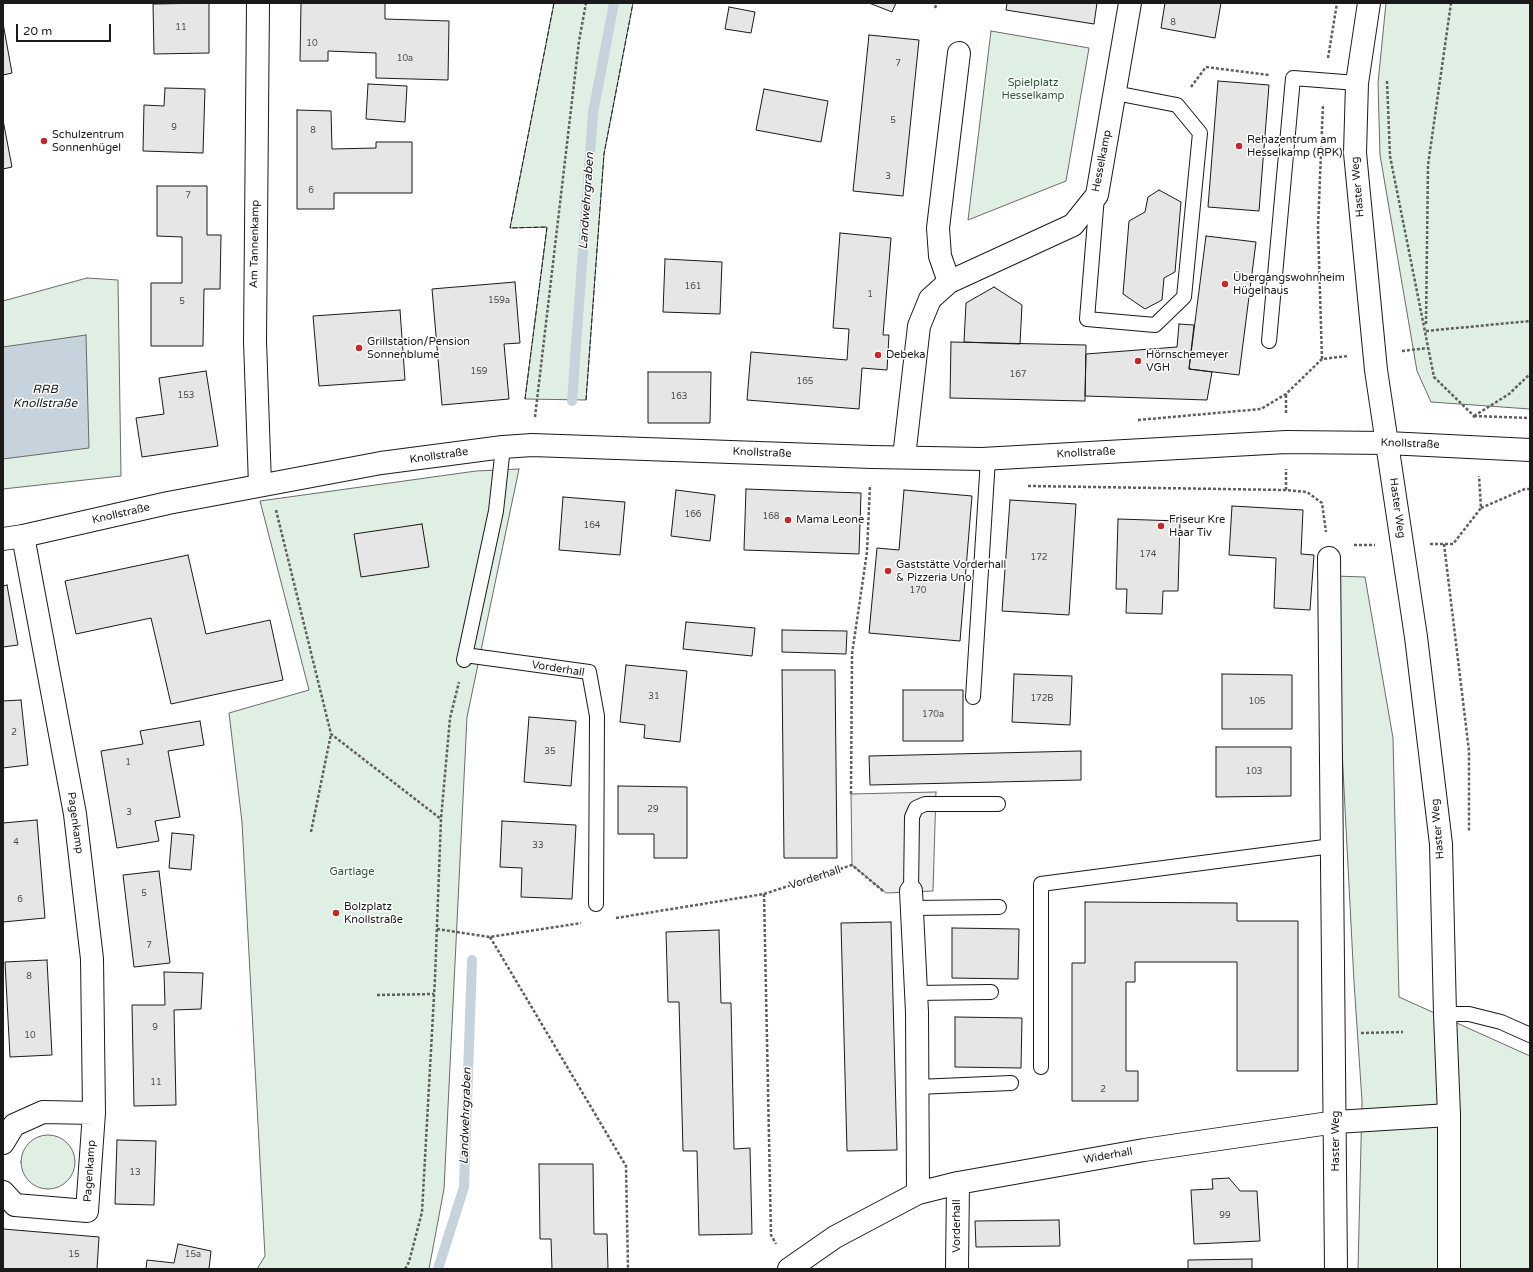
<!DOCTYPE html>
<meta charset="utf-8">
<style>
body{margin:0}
#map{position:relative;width:1533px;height:1272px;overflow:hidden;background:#fff;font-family:"Varela Round",sans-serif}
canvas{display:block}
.frame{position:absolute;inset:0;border:4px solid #1a1a1a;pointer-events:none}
.scale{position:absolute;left:16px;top:24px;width:95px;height:18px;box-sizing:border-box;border:2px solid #1a1a1a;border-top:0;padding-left:5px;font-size:12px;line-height:14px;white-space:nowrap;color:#1a1a1a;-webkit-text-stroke:3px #fff;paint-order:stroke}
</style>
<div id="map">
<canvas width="1533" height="1272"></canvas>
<div class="frame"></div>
<div class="scale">20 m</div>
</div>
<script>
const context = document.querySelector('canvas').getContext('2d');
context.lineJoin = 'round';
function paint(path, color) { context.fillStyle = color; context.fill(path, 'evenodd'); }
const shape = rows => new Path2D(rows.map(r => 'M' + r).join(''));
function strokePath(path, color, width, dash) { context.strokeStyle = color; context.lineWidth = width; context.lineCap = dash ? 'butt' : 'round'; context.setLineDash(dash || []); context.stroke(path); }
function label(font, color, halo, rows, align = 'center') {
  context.font = font + ' "Varela Round",sans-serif'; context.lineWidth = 3; context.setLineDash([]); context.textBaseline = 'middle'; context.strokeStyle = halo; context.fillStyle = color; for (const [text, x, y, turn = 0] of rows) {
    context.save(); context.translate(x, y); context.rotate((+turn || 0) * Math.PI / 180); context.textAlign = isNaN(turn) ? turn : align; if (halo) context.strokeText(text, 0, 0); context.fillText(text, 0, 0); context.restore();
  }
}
const green = shape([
 [554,3,633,3,604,154,586,400,525,399,547,227,510,228,554,3],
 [1386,3,1530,3,1530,409,1431,402,1417,371,1380,155,1378,83,1386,3],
 [991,31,1089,48,1066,181,968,220,991,31],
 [87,278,118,280,121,476,3,489,3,301,87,278],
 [519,469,467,717,444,1189,429,1269,257,1269,265,1256,242,822,229,713,309,690,260,501,476,471,519,469],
 [1333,576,1365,577,1393,738,1399,997,1530,1056,1530,1269,1358,1269,1362,1101,1354,982,1333,576],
 '21 1162a27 27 0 1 1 54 0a27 27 0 1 1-54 0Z'
]);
const parking = shape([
 [936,792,933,891,886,893,852,865,851,794,936,792]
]);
const water = shape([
 [86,335,89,448,3,459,3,347,86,335]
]);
const stream = shape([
 [572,401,593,113,614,3],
 [438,1269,464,1187,472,960]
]);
const building = shape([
 [209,3,209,53,154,54,153,4,209,3],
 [301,3,385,3,385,19,449,21,448,80,376,78,376,53,328,51,328,61,300,61,301,3],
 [869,3,896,3,892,12,869,3],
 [1007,3,1097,3,1094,24,1006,10,1007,3],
 [1165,3,1221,3,1215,38,1161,28,1165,3],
 [729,7,755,12,751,33,725,29,729,7],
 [3,23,12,73,3,75,3,23],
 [869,35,919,40,903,196,853,191,869,35],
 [1218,81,1269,85,1259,211,1208,207,1218,81],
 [368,84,407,86,405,122,366,119,368,84],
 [165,88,205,89,203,153,143,151,144,105,164,106,165,88],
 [764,89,828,101,821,142,756,130,764,89],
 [297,110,331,111,332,149,376,148,376,142,412,142,412,193,334,193,334,209,297,209,297,110],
 [3,120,12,167,3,169,3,120],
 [157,186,207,186,207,235,221,235,220,289,204,289,203,346,151,346,151,283,182,283,182,237,157,236,157,186],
 [1159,190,1181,202,1175,272,1164,278,1162,300,1145,309,1123,294,1129,221,1145,212,1148,197,1159,190],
 [840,233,891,238,883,335,889,335,887,370,862,368,859,409,747,400,751,352,847,360,849,329,833,328,840,233],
 [1206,236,1256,242,1239,375,1189,369,1206,236],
 [665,259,722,262,720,314,663,312,665,259],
 [515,282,520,343,504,344,509,399,442,405,432,289,515,282],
 [994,287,1022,305,1020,344,964,342,966,303,994,287],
 [400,310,405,380,319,386,313,316,400,310],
 [1179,324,1194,325,1189,369,1212,372,1207,400,1085,396,1086,354,1177,347,1179,324],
 [951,342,1086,345,1085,401,950,398,951,342],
 [206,371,218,446,142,457,136,418,164,414,159,378,206,371],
 [648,372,711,372,710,423,648,423,648,372],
 [746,489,861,493,859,554,744,550,746,489],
 [676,490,715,495,710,541,671,536,676,490],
 [904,490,972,496,960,641,869,633,877,548,899,550,904,490],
 [563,497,625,502,620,555,559,550,563,497],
 [1010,500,1076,504,1069,615,1002,611,1010,500],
 [1232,506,1303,510,1301,554,1314,555,1310,610,1274,608,1276,558,1229,555,1232,506],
 [1118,519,1180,521,1178,591,1163,591,1162,614,1126,613,1127,589,1116,589,1118,519],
 [422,524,429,567,361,577,354,534,422,524],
 [188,555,206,634,270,620,283,680,171,704,151,618,76,634,65,581,188,555],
 [7,585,18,645,3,647,3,586,7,585],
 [686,622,755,628,752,656,683,649,686,622],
 [782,630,847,631,846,654,782,652,782,630],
 [626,665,687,671,680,742,644,738,645,725,620,722,626,665],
 [782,670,835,670,837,858,784,858,782,670],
 [1014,674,1072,676,1070,725,1012,722,1014,674],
 [1222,674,1292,675,1292,729,1222,729,1222,674],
 [903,690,963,690,963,741,903,741,903,690],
 [21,700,28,765,3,768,3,701,21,700],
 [529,717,576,721,571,786,524,782,529,717],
 [200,721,204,745,168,751,180,817,155,821,159,841,117,848,101,751,143,744,140,731,200,721],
 [1216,747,1291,747,1291,796,1216,797,1216,747],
 [1081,751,1081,780,870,785,869,756,1081,751],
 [618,786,687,787,687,858,654,858,654,834,618,834,618,786],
 [37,820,45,918,3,922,3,823,37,820],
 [502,821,576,825,572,899,521,897,522,868,500,867,502,821],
 [172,833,194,835,191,870,169,868,172,833],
 [159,871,170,963,134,967,123,875,159,871],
 [1085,902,1237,903,1237,921,1298,921,1298,1071,1237,1071,1237,962,1135,962,1135,982,1126,982,1126,1071,1138,1071,1138,1101,1072,1101,1072,963,1085,963,1085,902],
 [891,922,897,1150,847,1151,841,923,891,922],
 [952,928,1019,929,1018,979,952,978,952,928],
 [719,930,721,1003,731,1003,734,1149,750,1148,752,1234,699,1235,697,1151,683,1151,679,1002,668,1002,666,932,719,930],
 [47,960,52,1055,10,1057,5,962,47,960],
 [164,972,203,973,201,1009,174,1010,176,1105,134,1106,132,1005,165,1005,164,972],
 [955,1017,1022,1018,1021,1068,955,1067,955,1017],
 [117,1140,156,1141,154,1205,115,1204,117,1140],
 [539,1164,593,1164,594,1234,607,1234,608,1269,552,1269,551,1239,540,1239,539,1164],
 [1229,1178,1240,1191,1257,1191,1260,1241,1194,1244,1191,1190,1213,1189,1212,1179,1229,1178],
 [1059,1220,1060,1246,976,1247,975,1221,1059,1220],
 [3,1229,99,1237,97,1269,3,1269,3,1229],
 [178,1244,211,1251,209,1269,146,1269,147,1260,174,1263,178,1244],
 [1252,1259,1252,1269,1188,1269,1188,1260,1252,1259]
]);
const path = shape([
 [935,8,937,3],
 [1328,58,1337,3],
 [1387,81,1390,156,1434,377,1474,416,1474,419],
 [1191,87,1206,67,1269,75],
 [1426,324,1428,165,1451,3],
 [1426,331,1530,321],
 [1402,351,1428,348],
 [1322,359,1318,227,1323,104],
 [1286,395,1286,414],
 [1474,416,1509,394,1530,374],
 [1474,416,1530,418],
 [535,417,579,41,586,3],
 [1138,420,1261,409,1286,394,1322,359,1348,356],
 [1028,486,1286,490,1307,492,1322,503,1326,532],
 [1286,490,1286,469],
 [1481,508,1525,489,1530,489],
 [276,510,331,734,441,819],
 [1430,544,1453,544,1481,508,1479,476],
 [1444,544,1469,751,1469,831],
 [1354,545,1375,545],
 [851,794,852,654,867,552,870,485],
 [311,832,331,734],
 [764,894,771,1235,776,1244],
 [616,918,764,894,852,865,883,891],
 [437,929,490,937,581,923],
 [490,937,626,1166,628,1269],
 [377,995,434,994],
 [1361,1033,1403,1032],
 [405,1269,409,1262,422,1212,435,978,441,819,450,718,459,682]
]);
const service = shape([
 [1097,196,1087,319,1155,325,1184,297,1200,133,1177,105,1115,93],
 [1269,341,1293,78,1357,83],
 [465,655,589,672,597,716,596,904],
 [464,660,496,511,503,447],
 [973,697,988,459],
 [911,891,912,817,916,808,925,804,998,804],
 [912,908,999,907],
 [916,993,991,992],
 [1445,1014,1469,1014,1501,1022,1530,1035],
 [1041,1067,1041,884,1332,846],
 [917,1087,1011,1083]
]);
const minor = shape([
 [258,3,255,341,260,485],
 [949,282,940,256,938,228,959,53],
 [904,457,919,326,930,299,949,282,1073,225,1097,195,1130,3],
 [1329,558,1336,1269],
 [911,891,917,1012,918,1193],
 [3,1143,14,1125,43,1112,94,1113],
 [3,1192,15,1205,87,1211,94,1113,92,959,75,814,23,536],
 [789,1269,835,1237,918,1193,958,1183,1144,1150,1336,1122,1449,1115],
 [957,1269,958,1183]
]);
const tertiary = shape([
 [1369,3,1357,83,1355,153,1376,370,1416,637,1441,844,1445,1014,1449,1115,1449,1269],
 [3,539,23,536,168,503,381,463,503,447,532,445,872,457,982,459,1286,442,1387,443,1530,450]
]);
const fence = shape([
 [525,399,547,227,510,228,554,3],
 [586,400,604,154,633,3]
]);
const markers = [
 [44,141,4,"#c62828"],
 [1239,146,4,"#c62828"],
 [1225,284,4,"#c62828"],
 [359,348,4,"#c62828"],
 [878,355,4,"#c62828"],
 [1138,361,4,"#c62828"],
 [788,520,4,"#c62828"],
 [1161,526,4,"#c62828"],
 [888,571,4,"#c62828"],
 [336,913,4,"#c62828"]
];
const numberNames = [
 ["8",1173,23],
 ["11",181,28],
 ["10",312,44],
 ["10a",405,59],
 ["7",898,64],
 ["5",893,121],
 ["9",174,128],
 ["8",313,131],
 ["3",888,177],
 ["6",311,191],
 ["7",188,196],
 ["161",693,287],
 ["1",870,295],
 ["159a",499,301],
 ["5",182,302],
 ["159",479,372],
 ["167",1018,375],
 ["165",805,382],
 ["153",186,396],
 ["163",679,397],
 ["166",693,515],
 ["168",771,517],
 ["164",592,526],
 ["174",1148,555],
 ["172",1039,558],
 ["170",918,591],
 ["31",654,697],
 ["172B",1042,699],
 ["105",1257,702],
 ["170a",933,715],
 ["2",14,733],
 ["35",550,752],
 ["1",128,763],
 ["103",1254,772],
 ["29",653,810],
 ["3",129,813],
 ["4",16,843],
 ["33",538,846],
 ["5",144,894],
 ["6",20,900],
 ["7",149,946],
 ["8",29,977],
 ["9",155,1028],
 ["10",30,1036],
 ["11",156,1083],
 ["2",1103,1090],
 ["13",135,1173],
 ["99",1225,1216],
 ["15",74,1255],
 ["15a",193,1255]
];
const parkNames = [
 ["Spielplatz",1033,83],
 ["Hesselkamp",1033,96],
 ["Gartlage",352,872]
];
const poiNames = [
 ["Schulzentrum",52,135],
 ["Sonnenhügel",52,148],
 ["Rehazentrum am",1247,140],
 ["Hesselkamp (RPK)",1247,153],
 ["Übergangswohnheim",1233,278],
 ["Hügelhaus",1233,291],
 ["Grillstation/Pension",367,342],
 ["Sonnenblume",367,355],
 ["Debeka",886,355],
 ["Hörnschemeyer",1146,355],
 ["VGH",1146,368],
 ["Mama Leone",796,520],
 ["Friseur Kre",1169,520],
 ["Haar Tiv",1169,533],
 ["Gaststätte Vorderhall",896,565],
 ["& Pizzeria Uno",896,578],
 ["Bolzplatz",344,907],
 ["Knollstraße",344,920]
];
const streetNames = [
 ["Hesselkamp",1102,161,-79],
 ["Haster Weg",1358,187,-95],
 ["Am Tannenkamp",255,244,-89],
 ["Knollstraße",1410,444,2],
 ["Knollstraße",762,453,2],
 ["Knollstraße",1086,453,-3],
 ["Knollstraße",439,456,-8],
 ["Haster Weg",1397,508,82],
 ["Knollstraße",121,514,-13],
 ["Vorderhall",558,669,9],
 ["Pagenkamp",75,823,82],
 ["Haster Weg",1438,829,-95],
 ["Vorderhall",815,878,-18],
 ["Haster Weg",1336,1141,-90],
 ["Widerhall",1108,1156,-10],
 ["Pagenkamp",90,1171,-86],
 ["Vorderhall",957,1226,-90]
];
const waterNames = [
 ["Landwehrgraben",587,201,-86],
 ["RRB",45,390],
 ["Knollstraße",45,404],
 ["Landwehrgraben",466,1116,-88]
];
paint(green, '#e0efe3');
strokePath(green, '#6a6a6a', 1);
paint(parking, '#ededed');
strokePath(parking, '#6a6a6a', 1);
paint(water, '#c6d2dc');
strokePath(water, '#6a6a6a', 1);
strokePath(stream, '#c6d2dc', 10);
paint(building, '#e6e6e6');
strokePath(building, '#1a1a1a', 1);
strokePath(service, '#1a1a1a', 16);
strokePath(minor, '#1a1a1a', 24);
strokePath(tertiary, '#1a1a1a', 24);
strokePath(path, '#5f5f5f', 2.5, [3, 2]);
strokePath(service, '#fff', 14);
strokePath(minor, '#fff', 22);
strokePath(tertiary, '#fff', 22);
strokePath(fence, '#1a1a1a', 1, [5, 2]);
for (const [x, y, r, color] of markers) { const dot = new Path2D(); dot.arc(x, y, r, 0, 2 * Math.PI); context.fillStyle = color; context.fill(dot); strokePath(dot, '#fff', 1.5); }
label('9px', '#4d4d4d', null, numberNames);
label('11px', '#2b5a34', '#fff', parkNames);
label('11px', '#1a1a1a', '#fff', poiNames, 'left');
label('11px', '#1a1a1a', '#fff', streetNames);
label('italic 12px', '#1a1a1a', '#fff', waterNames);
</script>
